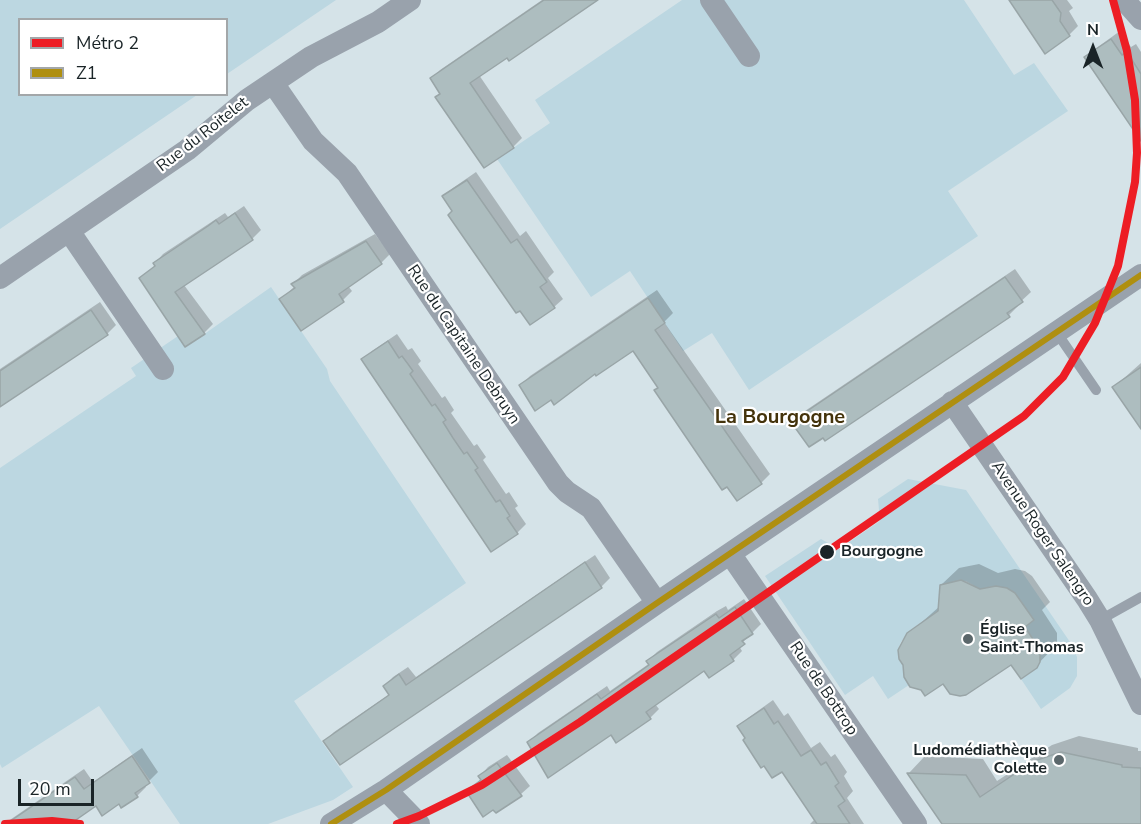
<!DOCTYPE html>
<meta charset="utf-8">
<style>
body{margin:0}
#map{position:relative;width:1141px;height:824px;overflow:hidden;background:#d5e3e8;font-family:"Nunito Sans",sans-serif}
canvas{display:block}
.legend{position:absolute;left:18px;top:18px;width:210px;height:78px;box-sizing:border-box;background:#fff;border:2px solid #a3a7a9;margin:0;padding:8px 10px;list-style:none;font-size:18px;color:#1a2427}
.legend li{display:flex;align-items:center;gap:12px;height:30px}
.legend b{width:30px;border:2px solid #a3a7a9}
.north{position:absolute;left:1063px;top:18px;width:60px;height:60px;-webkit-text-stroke:4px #fff;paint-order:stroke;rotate:0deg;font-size:16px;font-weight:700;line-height:24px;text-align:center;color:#1a2427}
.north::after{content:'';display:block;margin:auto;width:21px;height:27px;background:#1a2427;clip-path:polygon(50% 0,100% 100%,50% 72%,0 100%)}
.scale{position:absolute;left:18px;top:779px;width:76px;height:27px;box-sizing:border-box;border:3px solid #1a2427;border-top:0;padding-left:8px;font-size:18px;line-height:21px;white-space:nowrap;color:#1a2427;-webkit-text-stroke:4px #fff;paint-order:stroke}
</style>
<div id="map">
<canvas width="1141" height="824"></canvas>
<ul class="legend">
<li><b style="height:8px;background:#ed1d24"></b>Métro 2</li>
<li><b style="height:8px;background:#af8f10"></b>Z1</li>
</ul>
<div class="north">N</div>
<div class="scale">20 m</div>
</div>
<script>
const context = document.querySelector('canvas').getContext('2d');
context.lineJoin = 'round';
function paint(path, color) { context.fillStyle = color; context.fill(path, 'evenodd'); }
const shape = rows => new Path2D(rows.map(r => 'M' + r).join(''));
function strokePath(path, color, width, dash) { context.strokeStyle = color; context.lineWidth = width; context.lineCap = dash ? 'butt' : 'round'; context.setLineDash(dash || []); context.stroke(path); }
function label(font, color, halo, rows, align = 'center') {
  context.font = font + ' "Nunito Sans",sans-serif'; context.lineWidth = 4.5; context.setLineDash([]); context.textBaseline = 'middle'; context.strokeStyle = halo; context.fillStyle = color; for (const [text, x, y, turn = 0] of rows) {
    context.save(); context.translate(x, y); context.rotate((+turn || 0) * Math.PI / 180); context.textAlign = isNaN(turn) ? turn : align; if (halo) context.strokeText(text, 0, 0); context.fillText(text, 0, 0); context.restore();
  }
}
const green = shape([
 [0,0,336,0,227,74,226,20,20,20,20,94,197,95,0,229],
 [682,0,964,0,1014,75,1034,63,1068,111,948,191,978,236,749,390,712,333,683,351,630,271,591,297,497,159,550,123,535,100],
 [271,287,327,369,330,381,466,583,294,701,353,787,333,800,268,824,180,824,99,706,2,768,0,764,0,468,136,376,131,368,178,336,186,347],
 [908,479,966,490,1070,642,1077,657,1077,676,1070,688,1041,709,1021,679,1037,668,1040,662,1040,650,1025,627,1033,620,1007,588,996,586,989,587,979,594,973,585,966,581,943,584,939,588,939,597,945,606,912,629,901,642,898,650,899,658,906,670,904,677,909,685,888,699,873,676,845,695,765,576,821,539,839,549,880,521,878,499]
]);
const shadow = shape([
 [542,0,596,0,479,75,522,138,513,147,442,93,432,79,440,70],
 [1010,0,1067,0,1073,8,1069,11,1078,26,1069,35],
 [1120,31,1131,47,1136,44,1141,52,1141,138,1086,58,1095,49],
 [476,172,520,236,526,231,554,272,548,278,563,299,554,307,444,197,453,188],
 [244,206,261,230,252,239,184,285,213,324,204,333,186,345,141,278,156,265,155,263,163,254,225,213,228,217],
 [375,234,390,254,381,263,348,286,352,291,343,300,281,299,295,286,293,284,302,275],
 [1015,269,1031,292,1017,305,1018,306,1009,315,826,439,793,422,802,413],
 [657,290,673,313,664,322,770,474,761,483,659,387,634,349,551,398,521,385,530,376],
 [100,302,116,325,107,334,0,406,0,369],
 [397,334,408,350,412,348,421,361,418,364,442,398,445,396,454,410,451,413,474,446,477,444,486,457,483,460,506,494,509,492,518,506,515,508,526,524,517,533,363,360,372,351],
 [1141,363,1141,415,1114,387],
 [595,555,610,578,601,587,340,763,325,741,334,732,390,694,385,686,393,677,408,667,416,677],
 [979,564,998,573,1015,569,1025,571,1032,576,1050,602,1042,610,1057,633,1057,644,1036,666,913,630,940,606,941,585,959,568],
 [744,599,761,624,739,646,742,651,733,660,709,676,705,669,655,704,659,709,650,718,612,733,529,742,538,733,607,686,610,691,650,663,648,661,657,652,717,611,726,606,728,610],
 [773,700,784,716,788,713,811,748,820,742,831,757,835,754,847,772,844,776,853,791,847,798,864,824,810,824,815,819,783,769,746,738,739,727,748,718],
 [1079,736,1138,748,1138,751,1141,751,1141,824,943,824,909,773,925,756,983,759,997,781,1052,745],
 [142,748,158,772,145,785,146,787,137,796,122,806,119,802,96,804,67,824,4,824,84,769,93,782],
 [507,755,530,786,521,794,496,811,468,791,481,779,480,776,488,767]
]);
const building = shape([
 [544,0,598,0,509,61,507,58,470,83,514,148,484,168,435,97,440,94,430,78,544,0],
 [1009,0,1052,0,1061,13,1060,21,1070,36,1045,54,1009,0],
 [1111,39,1122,55,1127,52,1141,74,1141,141,1084,57,1111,39],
 [467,180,511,243,517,239,547,282,540,287,555,308,530,325,520,311,516,313,448,215,452,211,442,196,467,180],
 [235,213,253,240,175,292,205,334,185,347,139,278,155,266,153,263,208,226,216,220,219,224,235,213],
 [366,241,382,264,339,294,344,302,301,331,279,299,295,288,291,284,366,241],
 [1005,277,1023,302,1007,313,1010,317,825,441,823,438,809,447,791,422,1005,277],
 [648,298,665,323,655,330,762,484,737,501,727,487,722,490,654,390,658,388,633,351,596,376,595,374,554,405,551,400,535,411,519,385,648,298],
 [91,310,108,335,0,407,0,371,91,310],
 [388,341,399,358,402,356,408,364,413,371,410,374,432,406,435,404,446,420,443,422,453,438,464,454,467,452,478,468,475,470,496,502,500,500,510,516,507,518,518,534,491,552,361,359,388,341],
 [1141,367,1141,429,1112,387,1141,367],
 [585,562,602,588,340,765,323,741,389,695,383,686,399,674,406,685,585,562],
 [961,580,980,589,996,586,1007,588,1015,593,1034,620,1025,627,1040,650,1040,662,1037,668,1021,679,1011,665,966,695,960,696,950,694,943,684,925,696,921,690,910,687,904,677,903,665,899,659,898,650,907,633,938,611,940,585,961,580],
 [735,607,753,634,742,641,745,644,730,655,734,661,709,678,704,671,646,712,651,719,616,743,611,735,548,778,527,742,597,694,601,699,649,665,646,661,707,620,716,614,719,618,735,607],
 [764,708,774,724,778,721,801,756,811,750,821,765,826,762,839,783,835,786,845,801,838,806,850,824,817,824,782,772,772,778,764,766,761,768,743,740,745,738,737,726,764,708],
 [1061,752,1122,765,1122,767,1141,768,1141,824,942,824,907,773,966,775,980,797,1034,761,1061,752],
 [132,756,150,783,135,793,138,797,121,808,119,804,102,816,96,806,70,824,6,824,75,777,84,789,132,756],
 [497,763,522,796,496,813,493,810,483,817,466,791,481,780,478,776,497,763]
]);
const service = shape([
 [1057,333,1096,390],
 [1100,620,1141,597]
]);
const minor = shape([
 [711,0,749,56],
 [1124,0,1141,19],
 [273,83,313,141,347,173,558,483,567,492,591,508,657,603],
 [69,231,163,369],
 [0,278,187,150,247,100,311,57,378,22,410,0],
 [952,402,1087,599,1100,620,1141,704],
 [731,555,916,824],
 [386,790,419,824],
 [331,824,386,790,657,603,1141,275]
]);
const bus1 = shape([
 [331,824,386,790,657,603,1141,275]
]);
const metro1 = shape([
 [5,824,52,821,80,824],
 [397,824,419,816,482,785,580,722,1024,416,1063,377,1095,323,1118,266,1135,182,1137,153,1135,100,1127,51,1113,0]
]);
const markers = [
 [827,552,8,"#1a2427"],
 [968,639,6,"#5b676b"],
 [1059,760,6,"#5b676b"]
];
const streetNames = [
 ["Rue du Roitelet",203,135,-38],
 ["Rue du Capitaine Debruyn",463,345,56],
 ["Avenue Roger Salengro",1042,534,56],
 ["Rue de Bottrop",823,689,56]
];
const stopNames = [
 ["Bourgogne",841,552]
];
const poiNames = [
 ["Église",980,630],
 ["Saint-Thomas",980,648],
 ["Ludomédiathèque",1047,751,"right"],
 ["Colette",1047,769,"right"]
];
const quarterNames = [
 ["La Bourgogne",780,418]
];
paint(green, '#bcd7e1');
paint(shadow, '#0003');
paint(building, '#adbdbf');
strokePath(building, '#99a5a7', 1.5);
strokePath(service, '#99a2ac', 10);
strokePath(minor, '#99a2ac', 22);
strokePath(bus1, '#af8f10', 6);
strokePath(metro1, '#ed1d24', 8);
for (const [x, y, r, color] of markers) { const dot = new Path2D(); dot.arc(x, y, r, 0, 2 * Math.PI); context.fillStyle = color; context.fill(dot); strokePath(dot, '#fff', 2); }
label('16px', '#1a2427', '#fff', streetNames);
label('bold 16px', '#1a2427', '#fff', stopNames, 'left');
label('bold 16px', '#1a2427', '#fff', poiNames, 'left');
label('bold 20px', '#44330b', '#fff', quarterNames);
</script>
